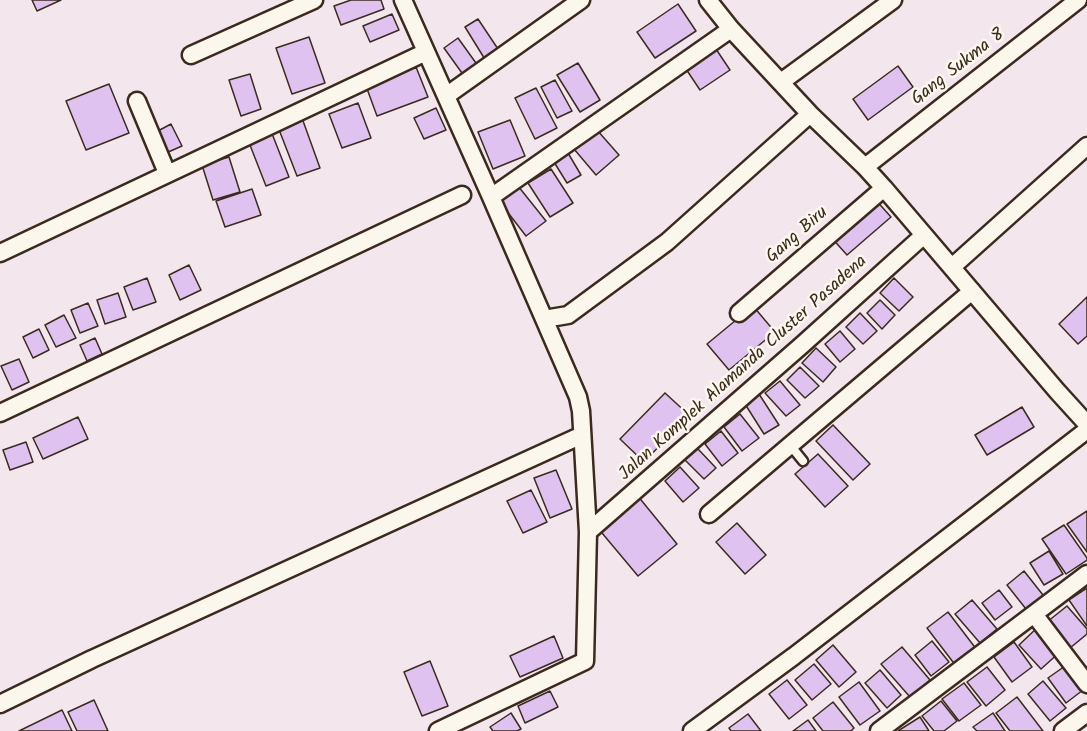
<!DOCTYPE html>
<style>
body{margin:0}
canvas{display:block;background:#f3e7ed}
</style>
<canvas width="1087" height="731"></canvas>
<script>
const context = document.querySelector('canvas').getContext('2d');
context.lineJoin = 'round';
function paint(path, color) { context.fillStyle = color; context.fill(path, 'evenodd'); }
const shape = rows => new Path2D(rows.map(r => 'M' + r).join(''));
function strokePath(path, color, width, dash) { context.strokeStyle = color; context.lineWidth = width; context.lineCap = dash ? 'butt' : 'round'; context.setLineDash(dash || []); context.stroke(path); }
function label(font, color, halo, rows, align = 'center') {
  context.font = font + ' Kalam,sans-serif'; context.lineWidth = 5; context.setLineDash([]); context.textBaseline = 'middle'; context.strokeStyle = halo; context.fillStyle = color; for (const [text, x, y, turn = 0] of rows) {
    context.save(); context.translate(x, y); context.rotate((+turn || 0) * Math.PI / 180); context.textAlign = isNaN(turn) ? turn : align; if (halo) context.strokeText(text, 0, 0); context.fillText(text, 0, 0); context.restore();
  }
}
const building = shape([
 [32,0,61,0,37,11,32,0],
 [351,0,381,0,384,9,341,25,334,6,351,0],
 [678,4,696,31,655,58,637,32,678,4],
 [392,14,399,30,370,42,363,26,392,14],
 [478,19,500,52,486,61,465,27,478,19],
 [309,37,325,83,292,94,276,48,309,37],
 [458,38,481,70,467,80,444,48,458,38],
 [714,46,730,70,700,90,684,66,714,46],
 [578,63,600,100,580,112,557,75,578,63],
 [898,66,913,87,868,120,853,99,898,66],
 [416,67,428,97,377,116,366,86,416,67],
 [250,74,261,109,241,116,229,80,250,74],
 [555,80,572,111,557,118,541,87,555,80],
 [109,84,129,133,86,150,66,101,109,84],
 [536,88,557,128,535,139,515,98,536,88],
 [358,103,371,138,342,148,329,114,358,103],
 [436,108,446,130,424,139,414,118,436,108],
 [302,118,320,168,297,176,278,127,302,118],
 [510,120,525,156,493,169,478,132,510,120],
 [171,124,182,146,166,153,156,132,171,124],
 [597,130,619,155,596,175,574,149,597,130],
 [271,131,289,177,266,186,248,140,271,131],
 [568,153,581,175,567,183,554,162,568,153],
 [229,157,240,192,213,200,202,165,229,157],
 [551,169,573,203,550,217,528,183,551,169],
 [518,186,546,221,526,236,499,201,518,186],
 [252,189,261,215,225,227,216,201,252,189],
 [874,198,891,217,847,255,830,236,874,198],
 [189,265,201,290,180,300,169,275,189,265],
 [147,278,156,302,133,310,124,287,147,278],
 [894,278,913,297,899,311,880,293,894,278],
 [118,293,126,317,105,324,97,300,118,293],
 [1087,297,1087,336,1078,344,1059,324,1087,297],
 [880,300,895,315,882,329,867,313,880,300],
 [88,303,98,326,80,333,71,310,88,303],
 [753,306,775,332,729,370,707,344,753,306],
 [860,313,877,331,863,344,846,327,860,313],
 [64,315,76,338,56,347,45,325,64,315],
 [39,329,49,350,33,358,23,337,39,329],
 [840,331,855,349,840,362,825,344,840,331],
 [95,338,102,354,87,361,80,345,95,338],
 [816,348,836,367,823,382,802,363,816,348],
 [19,359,29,382,12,390,1,366,19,359],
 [800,367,819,386,805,398,787,380,800,367],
 [780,381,800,405,786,416,765,393,780,381],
 [665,393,689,415,644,462,620,439,665,393],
 [759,394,779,425,764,434,745,404,759,394],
 [1022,407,1034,427,987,455,975,435,1022,407],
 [740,414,759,438,742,451,724,427,740,414],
 [78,417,88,439,43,459,33,438,78,417],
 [833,425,870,464,853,480,816,441,833,425],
 [721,431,738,453,722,466,705,444,721,431],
 [26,442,33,462,10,470,3,450,26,442],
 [698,449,716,468,704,479,685,460,698,449],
 [818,454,848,486,825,507,795,474,818,454],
 [680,467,699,488,683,502,665,481,680,467],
 [556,470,572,509,550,518,534,478,556,470],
 [531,490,547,522,523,533,507,501,531,490],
 [637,495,677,544,638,576,597,527,637,495],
 [1087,511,1087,552,1067,524,1087,511],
 [737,523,766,555,745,574,716,542,737,523],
 [1064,525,1087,558,1087,560,1066,574,1042,539,1064,525],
 [1049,551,1063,574,1044,585,1030,563,1049,551],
 [1024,571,1043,595,1026,609,1007,585,1024,571],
 [1087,588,1087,626,1069,600,1087,588],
 [999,590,1012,607,995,620,982,603,999,590],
 [972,600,997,629,980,643,955,614,972,600],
 [1067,606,1087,629,1087,634,1070,648,1047,622,1067,606],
 [948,612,977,650,956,666,927,628,948,612],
 [1039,626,1061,651,1041,669,1019,645,1039,626],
 [554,636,563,658,520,677,510,656,554,636],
 [932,641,949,662,931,676,915,655,932,641],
 [1014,642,1032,667,1012,682,994,657,1014,642],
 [833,645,856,672,839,687,816,660,833,645],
 [902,647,930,680,910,697,881,664,902,647],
 [430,661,448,706,422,716,404,672,430,661],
 [814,664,831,684,812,700,795,680,814,664],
 [1065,666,1083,690,1066,703,1048,678,1065,666],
 [987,667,1005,690,986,706,967,682,987,667],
 [880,670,901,695,887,708,865,683,880,670],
 [787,680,807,705,789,719,769,694,787,680],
 [1043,681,1066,708,1050,721,1028,694,1043,681],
 [859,682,880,711,860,725,839,697,859,682],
 [964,683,981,705,959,721,942,699,964,683],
 [550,691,558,707,525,723,518,706,550,691],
 [1017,697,1043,731,1010,731,996,713,1017,697],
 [94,700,108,731,77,731,68,712,94,700],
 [941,701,957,721,944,731,934,731,922,716,941,701],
 [833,702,854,728,851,731,823,731,813,718,833,702],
 [62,710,72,731,19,731,62,710],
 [511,713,521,729,517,731,493,731,490,727,511,713],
 [993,713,1005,731,977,731,973,727,993,713],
 [748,714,761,731,731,731,729,728,748,714],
 [920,717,929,731,898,731,920,717],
 [808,720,816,731,793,731,808,720]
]);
const lane = shape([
 [790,445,803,461]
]);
const street = shape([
 [403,0,491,197,731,29],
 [708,0,731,29,810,114,865,167,884,188,1057,391,1087,424],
 [191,55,314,0],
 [781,82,893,0],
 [446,96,581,0],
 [137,101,167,173],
 [865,167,1078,0],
 [0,253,426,52],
 [952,267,1087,146],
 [739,313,884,188],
 [544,319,568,315,667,242,810,114],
 [0,413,462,195],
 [709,514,972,291],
 [588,532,802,345,924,235],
 [1034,614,1087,684],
 [0,704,92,659,582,435],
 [438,731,585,661,588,532,581,411,578,397,491,197],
 [692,731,794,656,1087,430],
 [879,731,1087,574],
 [1063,731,1087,713]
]);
const streetNames = [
 ["Gang Sukma 8",959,68,-38],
 ["Gang Biru",798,236,-41],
 ["Jalan Komplek Alamanda Cluster Pasadena",744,369,-42]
];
paint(building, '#dfc2f0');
strokePath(building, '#3b2a1e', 1.5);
strokePath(lane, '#3b2a1e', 13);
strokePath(street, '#3b2a1e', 21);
strokePath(lane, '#fbf7ec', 8);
strokePath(street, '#fbf7ec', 16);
label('18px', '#3b2a1e', '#fbf7ec', streetNames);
</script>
